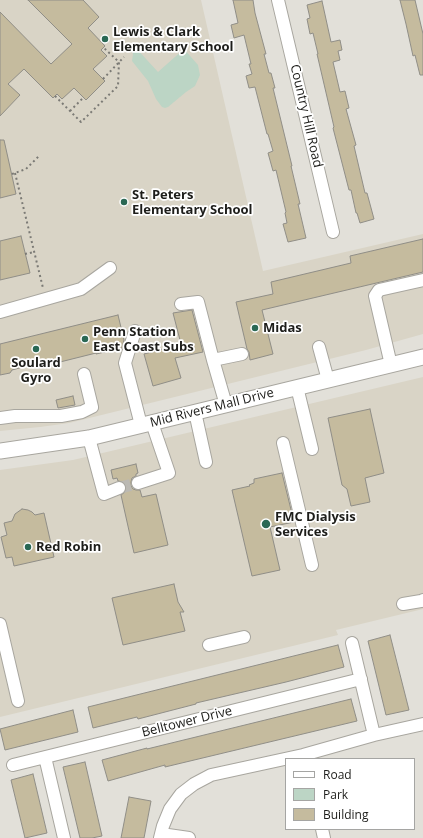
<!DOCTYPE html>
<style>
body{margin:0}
#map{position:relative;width:423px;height:838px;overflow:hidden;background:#e2e0d9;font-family:"Open Sans",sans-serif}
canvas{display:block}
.legend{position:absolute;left:285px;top:758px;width:130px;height:72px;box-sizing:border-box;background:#fff;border:1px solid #a5a5a3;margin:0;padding:5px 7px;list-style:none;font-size:12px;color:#1d1d1a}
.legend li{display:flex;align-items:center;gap:8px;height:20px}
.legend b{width:20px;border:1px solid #a5a5a3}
</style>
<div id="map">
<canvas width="423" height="838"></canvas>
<ul class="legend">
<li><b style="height:5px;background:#fff"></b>Road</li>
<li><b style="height:11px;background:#bcd5c5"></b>Park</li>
<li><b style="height:11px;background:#c5bb9e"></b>Building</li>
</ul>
</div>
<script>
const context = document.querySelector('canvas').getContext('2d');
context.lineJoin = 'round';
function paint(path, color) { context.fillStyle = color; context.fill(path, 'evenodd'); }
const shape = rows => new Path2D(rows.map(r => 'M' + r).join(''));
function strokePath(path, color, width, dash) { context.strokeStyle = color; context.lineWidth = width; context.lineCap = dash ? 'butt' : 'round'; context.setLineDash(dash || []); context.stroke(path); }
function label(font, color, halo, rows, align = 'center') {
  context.font = font + ' "Open Sans",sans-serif'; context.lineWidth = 3.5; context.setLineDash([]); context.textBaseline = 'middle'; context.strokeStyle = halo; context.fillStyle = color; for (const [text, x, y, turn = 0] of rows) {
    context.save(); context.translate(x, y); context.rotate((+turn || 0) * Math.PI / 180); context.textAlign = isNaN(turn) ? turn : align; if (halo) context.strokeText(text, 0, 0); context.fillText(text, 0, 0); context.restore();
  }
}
const built = shape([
 [0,0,201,0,263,271,423,234,423,334,366,350,69,423,40,427,0,431],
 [423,377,423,609,336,630,338,635,0,717,0,470,73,460]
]);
const green = shape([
 [136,48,158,72,184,49,198,65,200,75,195,86,186,92,168,107,165,108,162,107,156,99,148,81,132,61,133,54,132,51]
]);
const building = shape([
 [28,0,83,0,99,17,88,28,105,46,101,50,107,56,93,69,105,81,86,100,74,88,62,99,57,94,53,98,24,69,8,84,20,95,0,116,0,12,51,64,72,44,28,0],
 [233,0,253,0,255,13,266,54,264,54,269,73,271,73,275,88,273,88,292,166,291,166,300,204,298,204,306,238,288,242,283,224,287,223,285,213,286,212,276,170,273,171,268,153,273,151,268,134,267,134,255,87,249,88,246,76,252,74,249,64,251,64,244,35,234,38,231,25,238,23,233,0],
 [400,0,415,0,423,34,423,75,420,75,415,55,413,56,406,24,400,0],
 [322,1,331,42,340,40,342,50,338,51,340,60,333,62,340,92,345,91,349,108,346,109,356,145,354,146,365,193,367,193,374,219,360,223,357,213,356,213,351,190,349,190,333,128,334,127,317,54,318,54,313,33,310,34,307,19,310,18,307,5,322,1],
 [0,140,4,140,16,194,0,198,0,140],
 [21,236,30,273,0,280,0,241,21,236],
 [423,239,423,272,262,310,273,354,250,360,249,352,247,349,236,302,273,294,271,282,351,263,350,256,423,239],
 [192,310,203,352,175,358,181,378,153,386,144,354,181,344,173,313,192,310],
 [118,315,124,340,122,348,96,354,96,353,44,366,44,365,35,367,34,364,12,370,10,373,0,375,0,344,118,315],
 [73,396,75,405,58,408,56,400,73,396],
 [370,409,384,473,365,478,370,502,351,506,347,489,342,485,328,418,370,409],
 [136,464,138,473,136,474,136,476,132,478,131,482,131,486,133,489,136,490,140,490,142,497,156,494,168,545,134,553,121,495,125,492,126,489,126,486,123,482,118,481,117,478,113,479,111,470,136,464],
 [282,473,294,522,270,527,280,570,252,576,232,490,250,486,249,485,254,483,254,479,282,473],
 [22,509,28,510,32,512,35,515,44,513,54,557,14,566,12,557,6,558,1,537,7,535,4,523,12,521,15,514,22,509],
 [174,584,178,602,184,612,180,612,185,631,123,645,112,598,174,584],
 [390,635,409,710,386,715,368,641,390,635],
 [338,645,344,667,286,682,196,703,196,704,138,719,137,717,93,728,88,707,338,645],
 [351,699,357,721,165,767,165,765,108,781,102,760,147,748,147,749,351,699],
 [73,710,78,732,5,750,0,729,73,710],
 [85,762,102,836,92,838,80,838,63,767,85,762],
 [33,774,47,833,25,838,11,780,33,774],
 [129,797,151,801,144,838,121,838,129,797]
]);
const minorTunnel = shape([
 [119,488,138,483]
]);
const path = shape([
 [103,79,124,57],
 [55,96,81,122,118,86,119,62,104,48],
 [70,111,84,97],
 [15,173,43,288],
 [12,174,26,169,39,156],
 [25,254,34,252]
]);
const minor = shape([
 [278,0,333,232],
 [181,304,198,302,213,360],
 [0,312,81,289,110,268],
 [135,331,125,363,141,425],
 [319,347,328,380],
 [391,365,375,296,379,290,423,280],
 [297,387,312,449],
 [226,405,213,360,242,354],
 [195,412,206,462],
 [0,418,15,416,61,416,82,412,92,407,84,374],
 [89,438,104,494,119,488],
 [283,443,312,565],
 [138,483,169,473,152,423],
 [403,604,421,601,423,600],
 [0,624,18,701],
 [352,643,374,735],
 [209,645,244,637],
 [45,757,64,838],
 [13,765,361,679],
 [322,829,324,838],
 [161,834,189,838],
 [160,838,163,826,170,809,181,794,194,784,211,775,303,755,374,735,423,724]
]);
const major = shape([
 [0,451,89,438,423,357]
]);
const markers = [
 [105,39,4,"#2a6854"],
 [124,202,4,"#2a6854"],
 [255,328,4,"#2a6854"],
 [85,339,4,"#2a6854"],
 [36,349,4,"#2a6854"],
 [266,524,5,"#2a6854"],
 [28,547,4,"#2a6854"]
];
const poiNames = [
 ["Lewis & Clark",113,32],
 ["Elementary School",113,47],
 ["St. Peters",132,195],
 ["Elementary School",132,210],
 ["Midas",263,328],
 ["Penn Station",93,332],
 ["East Coast Subs",93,347],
 ["Soulard",36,363,"center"],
 ["Gyro",36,378,"center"],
 ["FMC Dialysis",275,517],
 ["Services",275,532],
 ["Red Robin",36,547]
];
const streetNames = [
 ["Country Hill Road",306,116,77],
 ["Mid Rivers Mall Drive",212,408,-14],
 ["Belltower Drive",187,722,-14]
];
paint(built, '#d9d4c6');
paint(green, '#bcd5c5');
paint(building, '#c5bb9e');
strokePath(building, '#908e87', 1);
strokePath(minorTunnel, '#bbb9b3', 12, [12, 6]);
strokePath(minor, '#a8a69f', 14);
strokePath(major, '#a8a69f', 17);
strokePath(path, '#7b7a75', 2, [2, 3]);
strokePath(minor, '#fff', 12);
strokePath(major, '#fff', 15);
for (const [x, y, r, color] of markers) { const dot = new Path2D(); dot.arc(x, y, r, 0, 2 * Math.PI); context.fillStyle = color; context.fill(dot); strokePath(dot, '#fff', 1.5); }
label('bold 13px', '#1d1d1a', '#fff', poiNames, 'left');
label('13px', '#1d1d1a', '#fff', streetNames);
</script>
